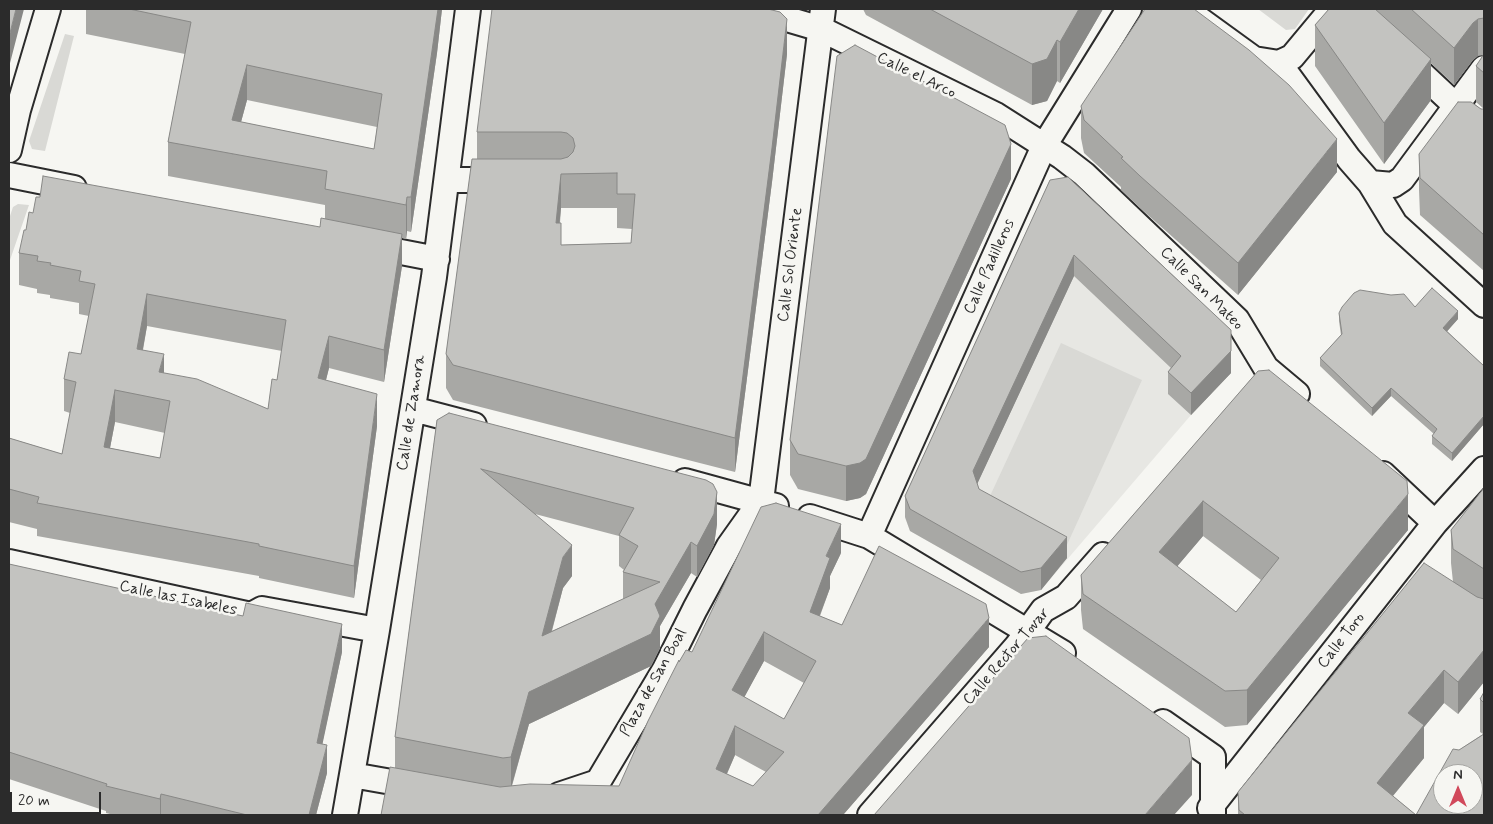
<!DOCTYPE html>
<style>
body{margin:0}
#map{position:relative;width:1493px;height:824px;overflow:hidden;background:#f6f6f2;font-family:Mynerve,sans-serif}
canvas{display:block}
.frame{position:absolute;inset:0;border:10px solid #2b2b2b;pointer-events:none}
.north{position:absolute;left:1433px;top:764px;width:50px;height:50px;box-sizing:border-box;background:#f6f6f2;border:1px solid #a5a5a2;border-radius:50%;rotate:0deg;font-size:14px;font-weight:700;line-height:20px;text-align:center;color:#2b2b2b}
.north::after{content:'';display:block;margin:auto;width:18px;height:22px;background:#d1495b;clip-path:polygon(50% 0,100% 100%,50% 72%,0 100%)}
.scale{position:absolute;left:10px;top:792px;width:91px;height:22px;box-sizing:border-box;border:2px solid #2b2b2b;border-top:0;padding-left:6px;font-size:15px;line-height:18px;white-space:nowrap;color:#2b2b2b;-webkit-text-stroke:4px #f6f6f2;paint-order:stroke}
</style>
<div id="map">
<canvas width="1493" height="824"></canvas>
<div class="frame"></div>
<div class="north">N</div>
<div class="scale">20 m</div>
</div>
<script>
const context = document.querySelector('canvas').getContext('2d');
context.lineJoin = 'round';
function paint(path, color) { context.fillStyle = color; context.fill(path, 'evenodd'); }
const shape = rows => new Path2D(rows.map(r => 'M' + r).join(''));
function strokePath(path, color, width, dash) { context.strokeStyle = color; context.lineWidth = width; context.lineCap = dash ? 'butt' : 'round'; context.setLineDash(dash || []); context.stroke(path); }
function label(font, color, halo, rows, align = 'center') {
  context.font = font + ' Mynerve,sans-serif'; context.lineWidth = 5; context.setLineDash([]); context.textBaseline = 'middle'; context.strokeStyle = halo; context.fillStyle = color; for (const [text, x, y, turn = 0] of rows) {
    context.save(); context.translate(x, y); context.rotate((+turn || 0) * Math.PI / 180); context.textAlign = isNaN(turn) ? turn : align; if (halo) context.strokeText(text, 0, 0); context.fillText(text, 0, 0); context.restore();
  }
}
const built = shape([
 [1050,202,1231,352,1231,373,1191,415,1041,590,1021,594,910,531,905,518]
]);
const green = shape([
 [1258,9,1309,9,1295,29,1286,30],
 [65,34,74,36,45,151,32,149,29,141],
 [18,204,29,205,10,260,9,260,9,219,13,207],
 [1061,343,1142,380,1066,547,984,509]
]);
const street = shape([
 [753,9,821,29,996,115,1062,157,1084,174,1237,320,1266,368,1297,394],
 [1185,9,1254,59,1279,63,1349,159,1370,183,1395,224,1484,305],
 [1407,60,1484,132],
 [1279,63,1292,57,1332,9],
 [9,150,18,110,48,9],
 [9,175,74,188],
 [447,180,503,180],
 [1370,183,1393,185,1402,179,1484,68],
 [370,246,437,259],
 [413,409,474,425],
 [1383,474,1435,523],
 [685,481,776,506],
 [810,517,869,536,1063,653],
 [869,536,1044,146,1129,9],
 [9,562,251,615,262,609,377,630],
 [1163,722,1213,757,1213,815],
 [352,775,420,787],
 [559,795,598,782,664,671,695,609,729,546,761,501,823,9],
 [1210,808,1435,523,1484,469],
 [345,815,377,630,434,277,468,9],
 [870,815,1017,646,1043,610,1066,597,1103,555]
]);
const wall = shape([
 [86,9,442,9,437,53,411,232,407,231,406,239,402,238,402,266,384,382,329,368,326,380,377,426,354,598,259,578,259,576,37,536,37,529,9,522,9,438,62,454,70,413,64,411,64,379,81,354,89,316,79,314,79,303,50,298,50,295,37,293,37,289,19,285,19,253,26,230,320,227,325,218,325,205,168,176,168,142,185,54,86,34],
 [247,100,377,127,374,149,241,122],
 [147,326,282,351,277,380,268,409,164,373,143,350],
 [115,422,165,433,160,458,110,448],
 [863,9,1103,9,1060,83,1057,81,1047,101,1032,105,866,15],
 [1329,9,1484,9,1484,271,1420,215,1419,190,1419,154,1481,109,1484,109,1476,102,1476,66,1484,55,1478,56,1473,60,1454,85,1431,63,1431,100,1384,164,1315,66,1315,25],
 [787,54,772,182,735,472,453,400,446,388,446,354,477,159,477,132],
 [561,208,617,208,617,228,632,229,631,243,561,245,560,223],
 [1081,106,1337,172,1238,295,1140,208,1121,190,1121,187,1084,153,1081,138],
 [1011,179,866,494,860,498,846,501,798,489,790,475,790,440],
 [1050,180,1231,352,1231,373,1191,415,1168,394,1168,372,1171,368,1074,276,977,484,979,489,1067,558,1041,590,1021,594,910,531,905,517,905,496],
 [1415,307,1458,319,1447,331,1484,366,1484,424,1452,461,1432,444,1432,436,1434,434,1391,396,1372,416,1320,366,1320,358,1341,335,1339,321,1339,313],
 [1258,371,1408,530,1247,725,1225,727,1083,629,1081,610,1081,575],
 [1203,536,1261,580,1236,612,1177,566],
 [437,420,717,524,714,545,697,577,691,573,660,626,660,648,651,666,529,724,512,786,619,786,679,662,692,652,841,553,830,576,830,588,820,616,842,625,989,647,843,815,381,815,395,768,395,737],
 [535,514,619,536,619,566,624,570,623,572,623,599,552,631,563,588,572,576],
 [764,661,804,683,784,719,744,697],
 [735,755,766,772,753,786,727,774],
 [1484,488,1484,682,1458,714,1444,703,1424,727,1424,758,1393,796,1416,815,1459,750,1483,734,1480,732,1480,699,1484,692,1484,815,1238,815,1238,792,1453,582,1451,563,1451,530],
 [9,564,342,652,322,744,327,773,316,815,114,815,106,813,106,811,9,779]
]);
const shadedWall = shape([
 [16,9,24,9,9,67,9,37],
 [438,9,442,9,437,53,411,232,411,197],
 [1079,9,1103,9,1060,83,1060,42],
 [787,19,787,54,772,182,735,472,735,438],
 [1478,19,1478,56,1473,60,1454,85,1454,48,1473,23],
 [1057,40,1057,81,1047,101,1032,105,1032,64],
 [1431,59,1431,100,1384,164,1384,123],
 [247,65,247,100,232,155,232,120],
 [1337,139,1337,172,1238,295,1238,263],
 [1011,144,1011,179,866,494,860,498,846,501,846,466],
 [561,174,561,208,556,257,556,223],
 [407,197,407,231,406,239,406,205],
 [402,234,402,266,384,382,384,350],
 [1074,255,1074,276,973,493,973,471],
 [147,294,147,326,137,381,137,349],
 [1458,311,1458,319,1443,336,1443,328],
 [1231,330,1231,373,1191,415,1191,393],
 [329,336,329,368,318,411,318,378],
 [164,354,164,387,159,372],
 [1391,388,1391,396,1372,416,1372,408],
 [115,390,115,422,104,479,104,447],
 [377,394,377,426,354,598,354,566],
 [1484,416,1484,424,1452,461,1452,453],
 [717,492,717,524,714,545,697,577,697,546],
 [1408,494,1408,530,1247,725,1247,690],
 [1203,501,1203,536,1159,588,1159,552],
 [841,524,841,553,830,576,830,588,810,641,810,612,826,556],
 [1067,537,1067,558,1041,590,1041,568],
 [691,542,691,573,660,626,660,648,651,666,529,724,511,788,511,757,529,692,655,604],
 [572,545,572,576,563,588,542,667,542,636,563,557],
 [989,618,989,647,843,815,818,815],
 [342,624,342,652,317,770,317,743],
 [764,632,764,661,732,720,732,690],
 [1484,650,1484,682,1458,714,1458,682],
 [1444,670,1444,703,1424,727,1424,758,1377,815,1377,783,1408,713],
 [735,726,735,755,716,798,716,769],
 [327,745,327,773,316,815,309,815],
 [1192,760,1192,795,1174,815,1145,815],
 [161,794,161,815,160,815,160,799]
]);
const building = shape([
 [9,9,16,9,9,37,9,9],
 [129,9,438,9,411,197,407,197,406,205,325,189,327,171,168,142,191,22,129,9],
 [247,65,382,94,374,149,232,120,247,65],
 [492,9,768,9,780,12,787,19,772,148,735,438,453,365,446,354,472,159,561,159,568,157,573,152,575,146,573,138,567,133,561,132,477,132,492,9],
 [617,173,617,194,635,194,631,243,561,245,561,223,556,223,561,174,617,173],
 [930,9,1079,9,1060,42,1057,40,1047,59,1032,64,930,9],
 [1145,9,1194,9,1249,50,1289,85,1337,139,1238,263,1140,176,1121,158,1123,157,1084,120,1081,106,1145,9],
 [1329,9,1375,9,1431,59,1384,123,1315,25,1329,9],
 [1411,9,1484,9,1484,18,1478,19,1473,23,1454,48,1411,9],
 [855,45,1005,125,1011,144,866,459,860,463,846,466,798,454,790,440,837,56,855,45],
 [1484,54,1484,73,1476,66,1484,54],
 [1458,102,1471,102,1481,109,1484,109,1484,235,1420,178,1419,154,1458,102],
 [43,176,320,227,321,218,402,234,384,350,329,336,318,378,377,394,354,566,259,546,259,544,37,503,39,497,9,489,9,438,62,454,76,382,64,379,69,352,81,354,95,284,79,281,81,271,50,265,51,263,37,261,38,256,19,253,24,230,26,230,29,212,33,213,36,197,40,197,43,176],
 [147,294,286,320,277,380,272,379,268,409,197,379,159,372,164,354,137,349,147,294],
 [115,390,170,401,160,458,104,447,115,390],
 [1068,177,1231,330,1231,351,1191,393,1168,372,1181,356,1074,255,973,471,979,489,1067,537,1041,568,1021,572,910,509,905,496,1050,180,1068,177],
 [1432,288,1458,311,1443,328,1484,366,1484,416,1452,453,1432,436,1437,429,1391,388,1372,408,1320,358,1342,334,1339,313,1342,307,1354,293,1360,290,1391,295,1404,294,1415,307,1432,288],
 [1269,370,1407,481,1408,494,1247,690,1225,691,1083,594,1081,575,1258,371,1269,370],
 [1203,501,1279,558,1236,612,1159,552,1203,501],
 [449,413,706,480,713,484,717,492,714,514,697,546,691,542,655,604,660,616,651,634,529,692,511,757,503,758,395,737,437,420,449,413],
 [481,469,634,508,619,535,638,546,623,572,660,582,542,636,563,557,572,545,481,469],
 [1484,488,1484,569,1453,549,1451,530,1484,488],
 [776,503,841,524,826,556,830,558,810,612,842,625,879,546,986,604,989,618,818,815,381,815,390,767,500,787,530,784,619,786,648,721,679,660,679,662,686,650,692,652,761,507,776,503],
 [764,632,816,661,784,719,732,690,764,632],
 [735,726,784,752,753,786,716,769,735,726],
 [1424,563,1477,597,1484,599,1484,650,1458,682,1444,670,1408,713,1424,725,1377,783,1416,815,1453,749,1459,750,1484,734,1484,815,1245,815,1239,810,1238,792,1424,563],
 [1443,774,1473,774,1473,804,1443,804,1443,774],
 [9,564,243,616,246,603,342,624,317,743,327,745,309,815,247,815,161,794,160,799,106,786,107,784,9,752,9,564],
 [1046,636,1189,738,1192,760,1145,815,874,815,1028,638,1046,636],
 [1484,692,1484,703,1480,699,1484,692]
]);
const streetNames = [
 ["Calle el Arco",916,76,26],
 ["Calle Sol Oriente",791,265,-83],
 ["Calle Padilleros",990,267,-66],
 ["Calle San Mateo",1201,289,45],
 ["Calle de Zamora",412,413,-81],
 ["Calle las Isabeles",178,599,12],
 ["Calle Toro",1342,641,-52],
 ["Calle Rector Tovar",1007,657,-49],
 ["Plaza de San Boal",654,683,-61]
];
paint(built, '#e7e7e3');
paint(green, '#d9d9d5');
strokePath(street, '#2b2b2b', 28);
strokePath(street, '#f6f6f2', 24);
paint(wall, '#a8a8a5');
paint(shadedWall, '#888886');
paint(building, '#c3c3c0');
strokePath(building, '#888886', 1);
label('16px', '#2b2b2b', '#f6f6f2', streetNames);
</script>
